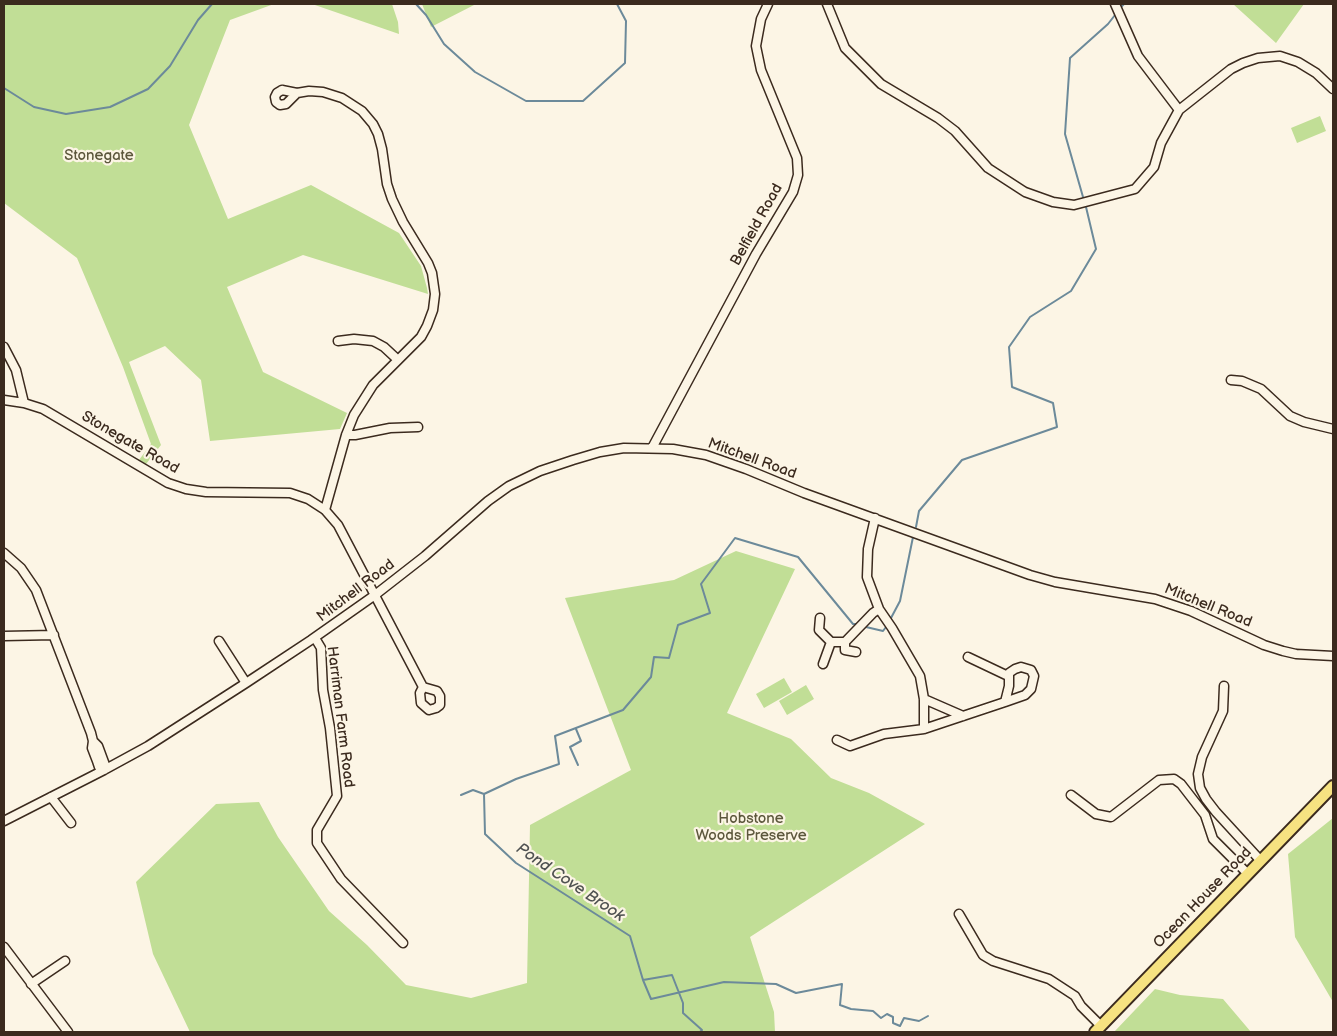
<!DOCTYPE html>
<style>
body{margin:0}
#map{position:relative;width:1337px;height:1036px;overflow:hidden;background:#fcf5e5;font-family:"Balsamiq Sans",sans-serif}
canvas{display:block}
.frame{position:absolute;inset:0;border:5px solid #3b2a1e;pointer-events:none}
</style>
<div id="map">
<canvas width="1337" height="1036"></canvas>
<div class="frame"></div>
</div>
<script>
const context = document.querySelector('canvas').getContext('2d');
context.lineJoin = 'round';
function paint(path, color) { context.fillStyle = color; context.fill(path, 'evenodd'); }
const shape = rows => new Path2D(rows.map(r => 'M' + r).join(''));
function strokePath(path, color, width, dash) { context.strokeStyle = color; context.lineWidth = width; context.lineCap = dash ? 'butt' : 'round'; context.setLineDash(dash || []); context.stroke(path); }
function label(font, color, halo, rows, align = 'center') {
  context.font = font + ' "Balsamiq Sans",sans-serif'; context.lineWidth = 4.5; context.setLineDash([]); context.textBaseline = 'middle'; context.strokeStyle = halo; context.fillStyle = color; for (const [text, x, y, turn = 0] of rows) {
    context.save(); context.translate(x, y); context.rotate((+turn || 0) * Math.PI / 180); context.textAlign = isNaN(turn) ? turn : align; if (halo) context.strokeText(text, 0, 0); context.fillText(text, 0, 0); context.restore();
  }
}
const green = shape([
 [4,4,274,4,230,20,189,125,228,219,311,185,399,233,421,266,427,288,428,294,303,255,227,287,263,372,347,413,340,429,210,441,201,380,165,346,129,362,161,445,146,464,139,460,151,444,123,367,77,258,4,203],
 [312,4,392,4,398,22,399,34],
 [422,4,476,4,431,27],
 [1233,4,1304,4,1276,43],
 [1320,116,1326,131,1297,143,1291,128],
 [736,551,795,569,727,713,791,739,831,778,869,793,925,824,750,937,774,1012,775,1032,190,1032,153,954,136,882,216,804,259,802,278,837,329,911,367,945,406,985,471,998,527,983,530,825,631,770,565,598,674,580],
 [784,678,792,692,764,708,756,694],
 [806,685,814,699,787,715,779,701],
 [1333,818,1333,1002,1295,937,1288,854],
 [1155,989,1180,995,1223,999,1251,1032,1114,1032]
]);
const stream = shape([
 [416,4,426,15,444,44,475,72,526,101,583,101,625,63,626,21,617,4],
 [1121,7,1124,4],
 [4,88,34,107,66,114,110,107,148,89,170,66,198,20,212,4],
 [1083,197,1065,134,1070,58,1108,24,1115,15],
 [916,527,919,511,962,460,1057,427,1053,403,1012,387,1009,347,1030,317,1071,291,1096,249,1086,207],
 [891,618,900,601,913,537],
 [856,624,853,624,798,557,735,538,701,584,710,613,678,625,669,658,654,657,651,677,623,710,555,736,559,764,516,779,484,794,485,834,516,863,630,936,643,980,651,999,724,982,776,984,796,993,842,984,840,1005,851,1009,873,1011,881,1018,887,1014,893,1017,893,1023,900,1026,904,1018,919,1021,928,1016],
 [866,627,883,631,886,627],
 [576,729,581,741,570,747,578,765],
 [461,795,473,790,484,794],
 [643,980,672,975,683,1003,683,1013,702,1030,700,1032]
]);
const minor = shape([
 [827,4,845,48,881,84,938,118,955,131,988,168,1025,192,1053,202,1074,205,1135,189,1154,167,1161,143,1179,110,1231,69,1243,63,1258,58,1280,56,1298,62,1316,73,1333,89],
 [1115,4,1138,56,1179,110],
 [282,90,297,93,286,104,280,105,276,102,275,97,277,93,282,90],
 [297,93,309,91,323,92,342,98,362,111,373,124,378,134,382,149,387,184,392,199,403,222,428,263,432,273,435,294,433,310,427,326,421,337,373,385,354,415,346,435,325,510],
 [338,341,354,339,373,341,384,347,398,360],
 [4,347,16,370,24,403],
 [1231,380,1242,381,1261,389,1290,416,1304,422,1333,429],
 [4,400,24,403,43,409,168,483,186,489,206,492,290,493,308,499,325,510,338,525,423,687],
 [346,435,355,435,390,428,418,427],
 [652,448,756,254,793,192,798,175,797,158,761,70,756,46,761,19,768,4],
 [875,518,868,549,867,577,879,609,892,628,920,676,924,699,924,729],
 [4,553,21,568,36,590,91,733,93,741,92,748,97,761,99,767,104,770],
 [820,618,819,630,831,642,845,642,873,613,879,609],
 [4,636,54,635],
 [315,638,321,648,323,690,330,728,337,796,317,830,317,843,341,879,403,943],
 [219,641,246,683],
 [845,642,845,650,856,652],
 [968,657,1008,676],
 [823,664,831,642],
 [1224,686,1223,711,1202,757,1198,774,1200,788,1206,799,1216,812,1260,860],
 [423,687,437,691,440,696,440,705,436,708,429,710,421,703,420,693,423,687],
 [924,699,963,716],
 [837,740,850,746,884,734,924,729,1005,702,1009,686,1009,673,1015,669,1021,667,1031,670,1034,676,1031,689,1025,695,1005,702],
 [93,741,98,746,105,765,104,770],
 [1071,795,1096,814,1111,817,1159,780,1174,779,1181,784,1205,815,1213,839,1247,873],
 [51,797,71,823],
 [4,821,104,770,148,746,246,683,311,640,375,595,425,556,488,501,509,486,540,471,573,460,600,452,624,448,673,449,706,455,746,469,804,493,1030,575,1055,582,1155,599,1191,611,1264,645,1283,651,1296,654,1333,656],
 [959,914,983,955,993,961,1049,979,1075,996,1081,1006,1101,1026],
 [4,947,68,1032],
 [31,984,65,961]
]);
const major = shape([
 [1095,1032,1333,786]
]);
const parkNames = [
 ["Stonegate",99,156],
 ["Hobstone",751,819],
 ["Woods Preserve",751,836]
];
const streetNames = [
 ["Belfield Road",757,225,-61],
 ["Stonegate Road",130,443,30],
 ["Mitchell Road",752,459,20],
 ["Mitchell Road",356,591,-37],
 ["Mitchell Road",1208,606,22],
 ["Harriman Farm Road",340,717,83],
 ["Ocean House Road",1203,898,-46]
];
const waterNames = [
 ["Pond Cove Brook",570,883,34]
];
paint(green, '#c1de96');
strokePath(stream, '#6c8a9a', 2);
strokePath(minor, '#3b2a1e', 11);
strokePath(major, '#3b2a1e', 14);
strokePath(minor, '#fcf5e5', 8);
strokePath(major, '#f6e281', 10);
label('15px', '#5c573c', '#fcf5e5', parkNames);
label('15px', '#3b2a1e', '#fcf5e5', streetNames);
label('italic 16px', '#505252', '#fcf5e5', waterNames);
</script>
